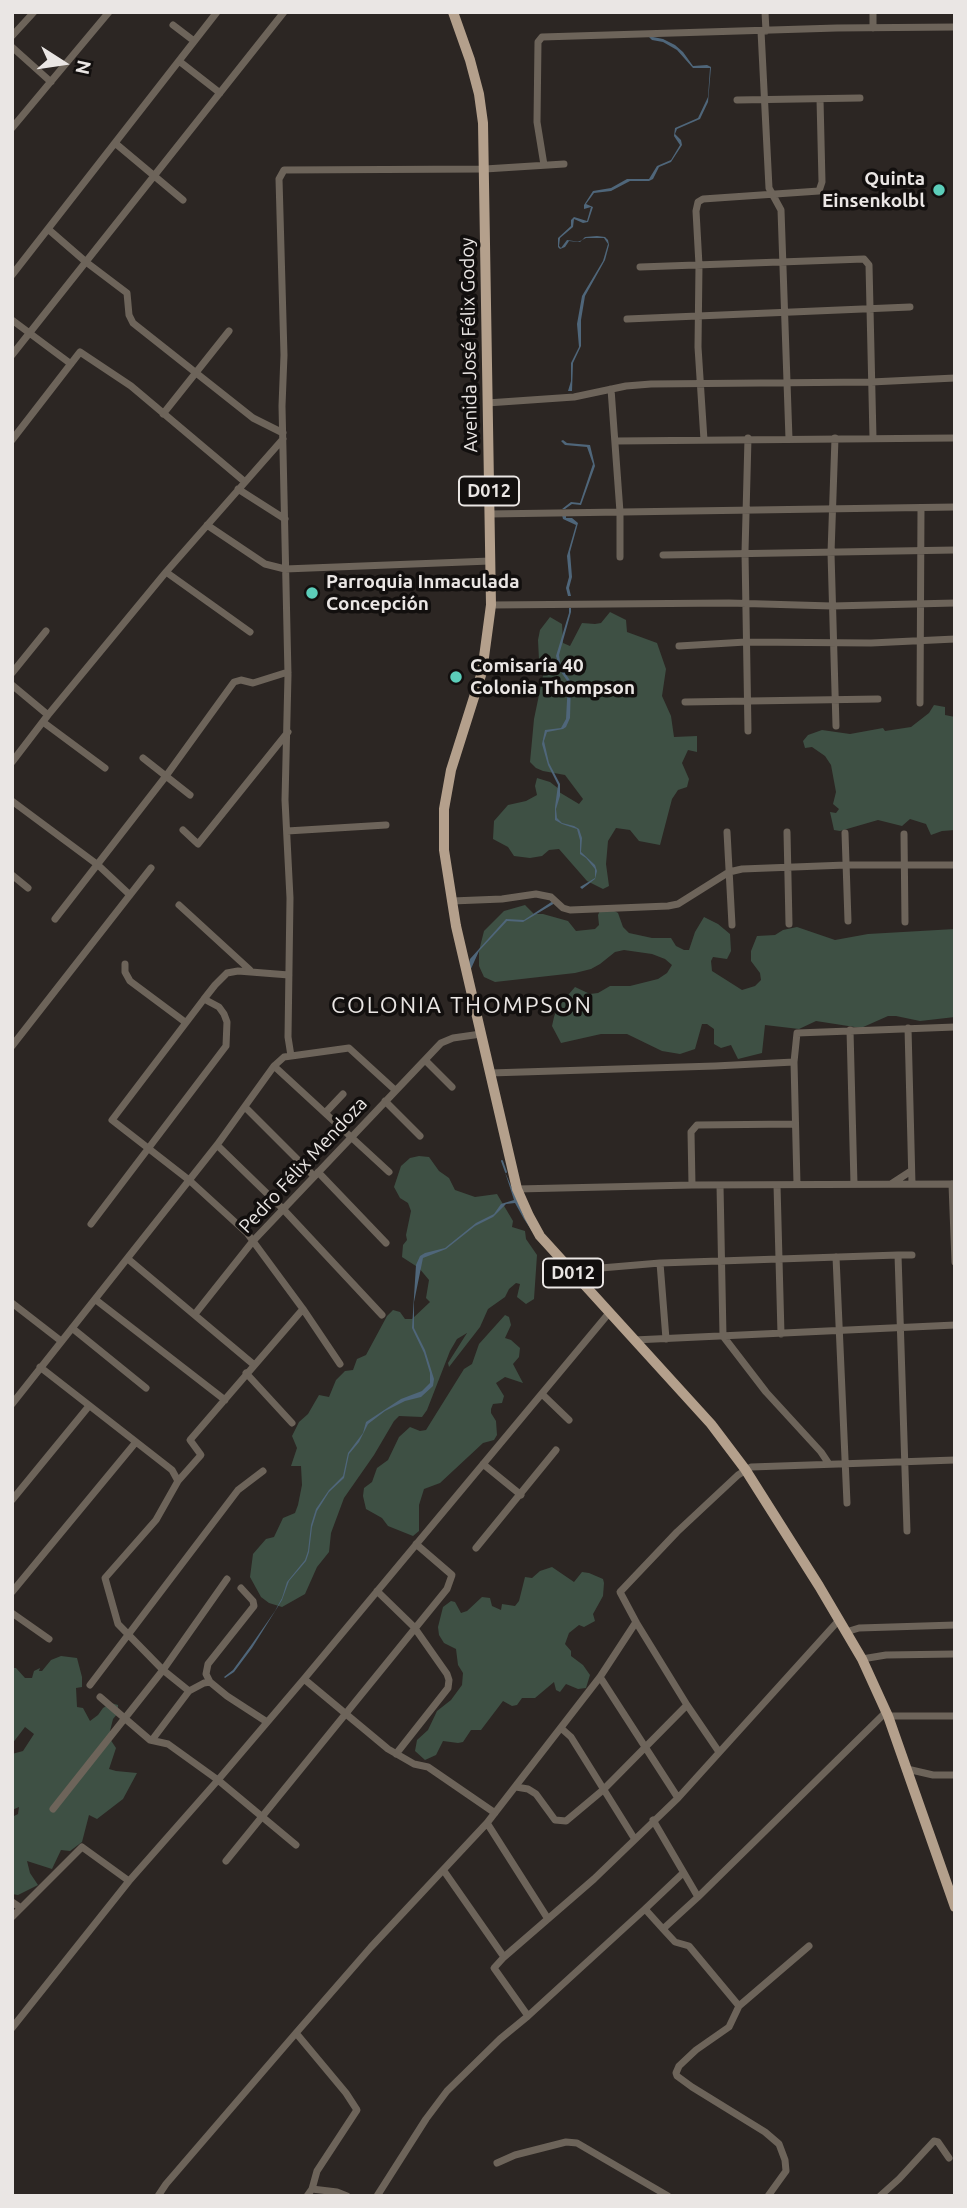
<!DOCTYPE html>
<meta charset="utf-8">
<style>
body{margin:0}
#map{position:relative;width:967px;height:2208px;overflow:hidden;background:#2c2623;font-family:Ubuntu,sans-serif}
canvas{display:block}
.frame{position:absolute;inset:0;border:14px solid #eae6e4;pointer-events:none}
.north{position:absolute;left:28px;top:28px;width:70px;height:70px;-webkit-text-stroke:5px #120f0e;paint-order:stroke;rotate:102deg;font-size:19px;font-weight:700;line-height:28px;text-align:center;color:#eae6e4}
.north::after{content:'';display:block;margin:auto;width:24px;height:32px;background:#eae6e4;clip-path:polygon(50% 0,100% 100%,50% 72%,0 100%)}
</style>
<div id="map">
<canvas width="967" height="2208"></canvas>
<div class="frame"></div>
<div class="north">N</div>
</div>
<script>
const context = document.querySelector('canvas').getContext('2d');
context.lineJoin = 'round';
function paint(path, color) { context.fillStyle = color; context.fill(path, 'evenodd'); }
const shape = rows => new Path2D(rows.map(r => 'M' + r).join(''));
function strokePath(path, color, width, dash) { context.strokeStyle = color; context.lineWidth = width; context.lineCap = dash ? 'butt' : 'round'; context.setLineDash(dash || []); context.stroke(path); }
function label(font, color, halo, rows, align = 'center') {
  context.font = font + ' Ubuntu,sans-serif'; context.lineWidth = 7; context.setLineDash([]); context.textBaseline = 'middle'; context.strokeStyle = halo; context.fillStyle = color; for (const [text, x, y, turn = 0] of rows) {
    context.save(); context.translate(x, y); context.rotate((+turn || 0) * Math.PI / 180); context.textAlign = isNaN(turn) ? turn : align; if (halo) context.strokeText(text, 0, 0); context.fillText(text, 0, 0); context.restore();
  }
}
const green = shape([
 [610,612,626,620,627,632,657,643,666,669,662,696,671,716,674,737,697,736,697,752,688,750,682,763,689,779,687,787,678,790,672,799,660,845,639,841,630,830,616,828,608,841,606,864,609,886,603,889,587,881,559,849,549,850,542,856,530,858,514,856,508,847,493,839,494,821,508,805,526,801,537,795,535,786,537,778,550,782,559,789,559,792,579,804,583,799,565,775,543,771,536,768,530,762,534,719,545,666,539,660,538,640,540,630,550,617,562,624,563,643,570,646,582,623,595,624,601,623],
 [934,705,945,707,945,715,955,717,955,830,942,831,931,835,926,824,910,819,902,826,878,820,840,831,834,830,830,812,836,813,839,809,833,804,836,792,831,765,825,756,812,747,805,748,803,741,808,735,822,730,850,734,883,728,885,731,911,727,929,713],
 [525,905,534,914,543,914,568,921,576,931,595,929,599,925,598,915,602,906,611,909,618,913,623,927,629,933,652,938,671,938,676,946,684,950,689,950,695,932,704,917,718,924,730,934,731,951,727,959,713,957,711,961,712,971,742,990,755,986,761,980,760,973,751,961,751,951,757,936,775,935,783,930,797,927,835,940,868,934,955,929,955,1017,920,1021,896,1016,888,1016,861,1028,816,1021,799,1029,765,1025,762,1053,738,1059,731,1045,721,1048,714,1044,714,1029,707,1024,702,1024,695,1049,680,1054,662,1051,627,1034,601,1034,561,1043,552,1026,554,1017,557,1008,575,987,590,994,598,993,610,986,630,986,658,979,667,973,672,965,665,959,652,954,624,950,615,952,600,964,591,969,575,973,495,982,484,977,479,966,479,951,484,931,504,911],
 [419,1156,429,1157,439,1171,449,1178,455,1190,475,1197,497,1194,513,1221,512,1227,525,1231,526,1239,537,1255,534,1299,526,1304,517,1297,520,1284,516,1283,509,1289,505,1297,488,1309,480,1327,449,1367,448,1363,467,1333,457,1339,450,1351,427,1410,422,1417,399,1416,394,1421,374,1455,344,1498,331,1533,329,1552,317,1567,305,1594,282,1607,269,1603,261,1597,250,1577,253,1554,266,1539,274,1537,283,1518,295,1513,298,1505,302,1485,301,1466,291,1466,297,1448,292,1436,299,1422,308,1414,319,1395,329,1397,336,1380,345,1371,353,1370,357,1359,366,1355,387,1316,393,1310,400,1312,405,1319,412,1319,430,1302,426,1298,429,1280,419,1268,402,1257,403,1245,407,1240,406,1235,411,1211,408,1203,400,1198,394,1187,401,1166,410,1158],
 [505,1315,509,1317,511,1325,505,1338,511,1340,520,1348,519,1357,513,1364,523,1383,505,1377,496,1383,504,1396,502,1403,493,1404,491,1409,491,1413,496,1421,497,1435,494,1440,483,1443,440,1483,424,1489,419,1505,419,1531,413,1536,388,1526,382,1518,366,1509,363,1496,364,1488,372,1482,377,1468,388,1460,399,1437,410,1427,420,1431,426,1430,464,1369,472,1364,479,1344],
 [552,1567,574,1582,582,1572,589,1573,603,1579,604,1583,603,1596,593,1614,595,1621,584,1627,579,1625,569,1633,565,1644,571,1651,571,1656,583,1665,590,1675,586,1688,578,1689,566,1684,560,1692,556,1690,554,1682,535,1698,522,1698,517,1705,512,1706,503,1701,481,1730,471,1730,463,1742,458,1743,443,1741,436,1755,425,1760,415,1751,417,1740,428,1730,437,1711,451,1700,462,1685,463,1673,458,1665,456,1649,444,1643,439,1635,438,1627,443,1607,451,1601,455,1602,461,1613,467,1611,482,1597,490,1598,492,1606,501,1610,502,1604,515,1606,519,1601,525,1577,532,1578,540,1571],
 [61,1656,77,1658,82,1677,82,1687,76,1688,77,1707,83,1708,90,1721,98,1715,103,1708,111,1703,118,1705,118,1713,113,1719,110,1731,110,1739,116,1748,109,1769,116,1771,137,1773,123,1799,97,1819,89,1815,82,1842,70,1851,61,1850,52,1869,27,1861,30,1873,38,1885,18,1895,12,1894,12,1817,18,1814,19,1807,12,1810,12,1754,23,1751,34,1734,25,1727,12,1744,12,1668,16,1668,25,1678,32,1678,34,1671,40,1668,39,1671,42,1671,51,1660]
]);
const water = shape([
 [648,36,663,39,675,45,683,52,693,66,707,65,711,67,708,102,700,119,677,129,675,134,681,140,682,145,671,162,659,167,653,179,649,181,630,181,611,191,594,193,586,204,593,207,588,222,583,223,574,219,573,227,560,238,559,246,561,248,567,240,580,242,585,237,597,236,605,237,608,240,609,245,605,260,585,296,581,320,581,346,573,363,572,391,568,391,571,381,571,363,579,347,577,324,582,296,603,261,608,244,604,238,586,238,578,242,569,241,565,247,560,249,558,247,558,238,571,226,571,220,574,217,587,221,591,207,584,209,584,205,593,191,611,188,627,179,649,179,657,166,671,160,680,145,674,136,675,128,698,118,708,97,710,68,693,68,677,50,663,42,652,40],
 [563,440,567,443,590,445,595,466,581,505,572,504,565,509,562,509,571,502,580,503,593,464,587,447,565,445,561,441],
 [562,515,566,515,566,518,572,518,578,523,570,552,572,577,569,588,571,596,568,596,566,588,569,577,567,556,576,525,563,519],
 [569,608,571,608,571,612,559,655,561,667,571,682,570,718,566,727,563,729,547,732,544,741,549,763,560,784,560,796,556,809,557,818,562,823,574,826,579,829,582,838,581,852,595,865,597,871,595,879,582,889,580,887,595,878,595,869,586,858,580,854,580,840,577,829,562,824,555,820,555,807,558,785,548,765,542,744,545,730,561,728,566,719,568,682,561,672,556,656,569,613],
 [553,901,555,903,523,922,507,921,479,951,470,971,468,967,470,959,506,919,524,920],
 [505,1172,525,1219,538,1239,558,1261,538,1240,524,1219,515,1203,506,1204,493,1217,475,1226,446,1249,423,1258,414,1302,414,1328,425,1350,434,1379,433,1386,421,1397,405,1401,385,1411,368,1424,359,1442,349,1454,344,1478,329,1492,317,1511,312,1527,309,1552,306,1561,289,1581,282,1600,252,1648,234,1672,225,1678,224,1677,233,1670,252,1644,275,1611,282,1598,287,1582,305,1560,308,1551,311,1525,316,1509,329,1490,343,1476,348,1453,363,1433,366,1422,401,1399,422,1391,430,1383,430,1373,424,1353,412,1328,416,1265,420,1256,425,1253,445,1248,476,1223,494,1214,501,1204,514,1200]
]);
const stream = shape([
 [502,1161,506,1172]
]);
const minor = shape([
 [765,12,766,31],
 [873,12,873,28],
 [173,25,194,41],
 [761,31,769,188,781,210,789,439],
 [12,36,34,12],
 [12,47,51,82],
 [179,61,220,93],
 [737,100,860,98],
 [12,128,109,12],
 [115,143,183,200],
 [544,165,537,122,538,42,542,37,837,28,955,27],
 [48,229,86,262,127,293,129,315,133,323,253,418,283,433],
 [640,267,864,259,869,265,873,438],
 [12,275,217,12],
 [627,319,910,307],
 [12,320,71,364],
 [12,355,284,12],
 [611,389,620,512,620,557],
 [487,403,574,397,626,386,651,384,871,382,955,378],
 [163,414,229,331],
 [748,438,745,552,748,731],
 [835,438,831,553,836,726],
 [12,440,80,352,131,386,245,482],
 [704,440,698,347,699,265,696,211,698,202,703,199,819,191,822,182,820,99],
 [616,441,955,438],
 [238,489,285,519],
 [489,514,955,507],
 [207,525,265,564,285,569,490,561],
 [663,555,955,550],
 [166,572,250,632],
 [491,605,729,603,832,606,955,603],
 [679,646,746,642,871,643,955,639],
 [12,673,46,631],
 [12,685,48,715],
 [685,702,878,699],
 [920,703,921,508],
 [43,722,105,768],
 [143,758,190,795],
 [12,762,48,715,166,572,283,439],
 [12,801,98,865,130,895],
 [183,830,198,844,288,732],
 [287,831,386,825],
 [727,832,732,925],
 [787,832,789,924],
 [845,833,848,921],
 [904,834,905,922],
 [12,875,28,888],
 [452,901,502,899,536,894,551,897,563,908,570,910,668,906,678,904,729,872,742,869,846,865,955,865],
 [179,905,250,970],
 [55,919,166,776,234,682,241,680,253,683,288,672],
 [125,964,125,972,130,981,185,1022],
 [204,999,112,1120,189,1180,247,1233,303,1309,340,1364],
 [908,1028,912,1184],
 [850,1030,854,1184],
 [12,1046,151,868],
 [291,1056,288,1037,290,898,285,800,288,675,282,406,284,355,279,179,284,170,485,169,564,164],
 [425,1060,452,1087],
 [274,1066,389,1172],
 [490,1073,715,1066,794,1062],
 [385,1101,420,1136],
 [245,1107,314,1176],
 [325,1113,343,1094],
 [217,1145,283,1209,382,1315],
 [318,1172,386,1243],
 [797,1184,794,1062,797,1033,955,1027],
 [891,1184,911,1171],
 [952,1184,955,1262],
 [692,1185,691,1132,697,1125,795,1124],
 [720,1185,723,1336,766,1392,821,1452,829,1464],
 [777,1185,781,1334],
 [517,1189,692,1185,955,1184],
 [91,1224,226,1046,227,1022,224,1014,219,1007,204,999,215,985,227,973,238,971,289,975],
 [836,1257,847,1503],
 [128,1259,253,1364],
 [660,1263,666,1339],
 [576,1276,601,1268,660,1263,898,1255],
 [96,1300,225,1400],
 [12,1303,61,1341],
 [195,1314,253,1241,441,1043,453,1038,481,1034],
 [72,1328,146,1388],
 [634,1340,955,1325],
 [40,1367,172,1470,178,1481],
 [246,1373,292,1423],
 [542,1394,569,1420],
 [12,1404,217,1145,274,1066,284,1057,349,1048,395,1090],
 [483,1464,521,1495],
 [12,1500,89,1406],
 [907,1531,898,1255,912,1255],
 [476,1548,556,1450],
 [377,1591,414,1627,447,1674,449,1680,448,1688,396,1754],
 [12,1592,136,1442],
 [12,1613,49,1639],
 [846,1632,859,1628,955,1625],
 [862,1659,886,1655,955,1654],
 [600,1677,678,1798],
 [304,1679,388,1749,414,1764,428,1767,495,1813],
 [210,1682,206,1674,208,1664,254,1606,253,1601,241,1588],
 [90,1685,238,1490,263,1471],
 [100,1697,150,1740,168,1744,218,1780,296,1845],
 [687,1705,636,1622,620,1592,677,1532,738,1475,751,1467,955,1460],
 [888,1716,955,1716],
 [267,1722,227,1696,210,1682,204,1683,189,1691,163,1670,118,1624,105,1578,156,1520,178,1481,201,1455,190,1440,303,1309],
 [562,1729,571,1737,634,1838],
 [152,1740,189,1691],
 [907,1769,933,1775,955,1775],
 [516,1787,528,1789,536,1794,555,1820,566,1821,603,1790,687,1705,719,1752],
 [53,1809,163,1670,227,1579],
 [653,1820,698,1897,886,1712],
 [487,1823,548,1919],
 [226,1861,447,1589,452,1575,416,1544],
 [444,1871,504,1957,594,1879,678,1798,839,1620],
 [683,1873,645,1909,663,1929,698,1897],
 [12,1902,21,1908,82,1847,129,1881],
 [12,1917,21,1908],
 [663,1929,675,1942,689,1946,739,2006,809,1946],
 [504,1957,494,1968,528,2016],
 [739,2006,729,2027,696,2050,679,2066,676,2073,677,2076,692,2087,765,2132,779,2144,785,2160,786,2171,768,2196],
 [12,2028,129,1881,218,1780,304,1679,609,1313],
 [296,2033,346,2093,357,2110,317,2171,312,2189,307,2196],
 [497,2163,515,2155,566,2142,577,2143,668,2196],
 [312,2189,337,2192,347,2196],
 [158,2196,166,2184,296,2033,371,1947,487,1823,600,1677,636,1622],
 [377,2196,426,2119,447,2091,500,2039,528,2016,645,1909],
 [880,2196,899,2179,934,2141,938,2142,949,2158]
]);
const major = shape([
 [453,12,470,60,479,94,483,123,491,605,482,672,451,770,444,809,444,850,456,926,517,1189,529,1216,540,1236,711,1424,745,1469,819,1586,862,1659,888,1716,955,1907]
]);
const markers = [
 [939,190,7,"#5cceba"],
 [312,593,7,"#5cceba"],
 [456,677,7,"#5cceba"]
];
const shields = [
 [489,491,60],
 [573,1273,60]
];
const shieldNames = [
 ["D012",489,491],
 ["D012",573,1273]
];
const poiNames = [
 ["Quinta",925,179,"right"],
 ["Einsenkolbl",925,201,"right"],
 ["Parroquia Inmaculada",326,582],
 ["Concepción",326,604],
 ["Comisaría 40",470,666],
 ["Colonia Thompson",470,688]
];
const streetNames = [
 ["Avenida José Félix Godoy",469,345,-91],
 ["Pedro Félix Mendoza",303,1165,-47]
];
const quarterNames = [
 ["COLONIA THOMPSON",462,1005]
];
paint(green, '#3e5044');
paint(water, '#4f667a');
strokePath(stream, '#4f667a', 2);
strokePath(minor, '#6d645a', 7);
strokePath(major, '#b4a08c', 10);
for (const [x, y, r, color] of markers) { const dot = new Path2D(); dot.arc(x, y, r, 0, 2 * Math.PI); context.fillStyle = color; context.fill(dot); strokePath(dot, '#120f0e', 2.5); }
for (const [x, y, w] of shields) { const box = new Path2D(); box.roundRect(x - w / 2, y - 14.5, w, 29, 5); context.fillStyle = '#120f0e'; context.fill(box); strokePath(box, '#eae6e4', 2); }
label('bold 18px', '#eae6e4', null, shieldNames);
label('bold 19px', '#eae6e4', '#120f0e', poiNames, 'left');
label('19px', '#eae6e4', '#120f0e', streetNames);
context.letterSpacing = '2px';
label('23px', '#eae6e4', '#120f0e', quarterNames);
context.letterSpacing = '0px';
</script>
